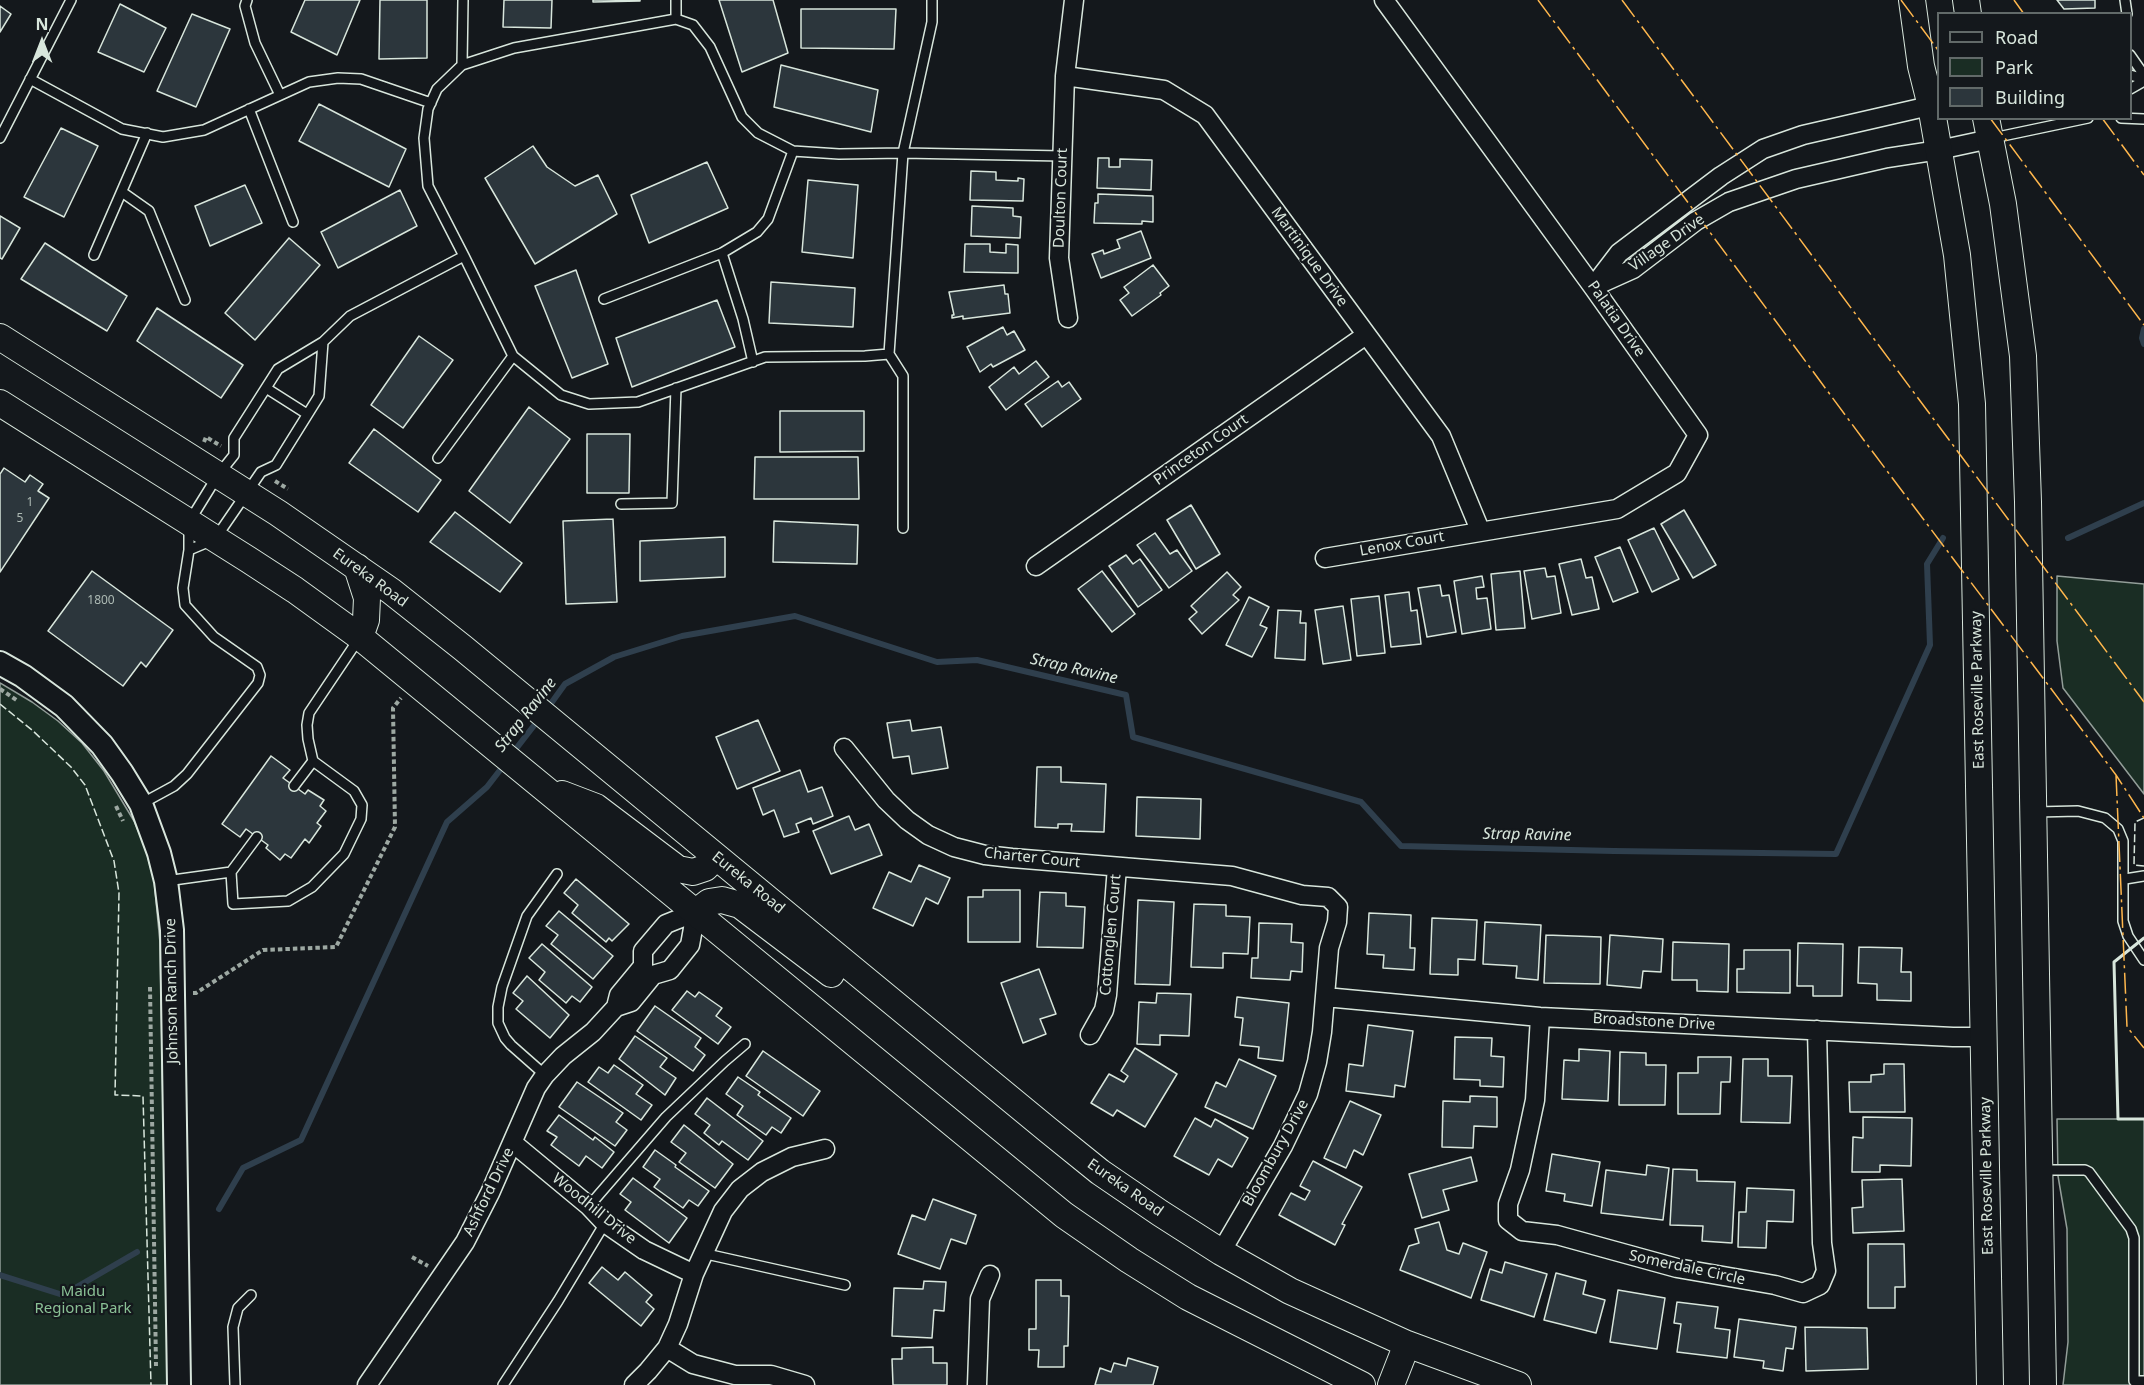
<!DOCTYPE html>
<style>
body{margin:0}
#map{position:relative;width:2144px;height:1385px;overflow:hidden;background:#14181c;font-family:"Noto Sans",sans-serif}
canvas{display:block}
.legend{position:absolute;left:1937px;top:12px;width:195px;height:108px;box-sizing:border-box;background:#14181c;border:2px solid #626a69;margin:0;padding:8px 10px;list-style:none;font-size:18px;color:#d8e6dc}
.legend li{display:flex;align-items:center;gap:12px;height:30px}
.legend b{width:30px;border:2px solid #626a69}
.north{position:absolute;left:12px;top:12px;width:60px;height:60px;-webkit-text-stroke:4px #14181c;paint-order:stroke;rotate:0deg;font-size:16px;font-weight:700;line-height:24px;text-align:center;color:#d8e6dc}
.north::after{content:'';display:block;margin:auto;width:21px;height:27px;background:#d8e6dc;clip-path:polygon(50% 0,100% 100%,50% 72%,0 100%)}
</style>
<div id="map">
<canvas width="2144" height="1385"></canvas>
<ul class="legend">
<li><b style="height:8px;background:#14181c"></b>Road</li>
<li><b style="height:16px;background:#1a2d24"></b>Park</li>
<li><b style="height:16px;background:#2c363c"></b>Building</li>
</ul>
<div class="north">N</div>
</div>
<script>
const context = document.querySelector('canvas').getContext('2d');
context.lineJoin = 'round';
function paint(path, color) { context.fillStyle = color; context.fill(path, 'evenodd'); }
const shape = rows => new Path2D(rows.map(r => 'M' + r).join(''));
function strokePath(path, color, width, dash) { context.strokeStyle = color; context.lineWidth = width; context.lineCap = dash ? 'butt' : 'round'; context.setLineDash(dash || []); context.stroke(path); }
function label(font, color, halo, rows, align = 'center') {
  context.font = font + ' "Noto Sans",sans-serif'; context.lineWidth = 4.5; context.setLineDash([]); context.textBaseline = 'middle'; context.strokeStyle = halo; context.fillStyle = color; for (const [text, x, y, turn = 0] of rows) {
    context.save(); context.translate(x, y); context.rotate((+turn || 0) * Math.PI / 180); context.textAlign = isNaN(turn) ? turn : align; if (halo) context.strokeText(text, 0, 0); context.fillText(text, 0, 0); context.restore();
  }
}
const green = shape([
 [2057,576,2144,584,2144,794,2063,688,2057,641,2057,576],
 [0,683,32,702,58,721,82,743,104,771,134,821,145,847,154,880,160,943,168,1385,0,1385,0,683],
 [2057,1119,2144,1119,2144,1385,2063,1385,2068,1342,2067,1229,2058,1176,2057,1119]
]);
const stream = shape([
 [2144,329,2142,338,2144,344],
 [2068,538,2144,503],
 [547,709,565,684,614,657,682,636,795,616,937,662,977,660,1126,695,1133,737,1361,802,1401,846,1614,851,1836,854,1930,645,1927,564,1943,538],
 [512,754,539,719],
 [219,1209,243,1168,301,1140,447,822,487,787,504,765],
 [0,1275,63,1295,137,1252]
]);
const building = shape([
 [305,0,360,0,337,55,291,32,305,0],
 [380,0,427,0,427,58,379,59,380,0],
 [504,0,552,0,551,28,503,27,504,0],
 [593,0,640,0,640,1,593,2,593,0],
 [719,0,773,0,788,53,742,72,719,0],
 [2057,0,2095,0,2095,8,2064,9,2057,0],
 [120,4,166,28,144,72,98,52,120,4],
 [0,6,11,14,0,32,0,6],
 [801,9,896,9,894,49,801,48,801,9],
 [192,14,230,29,196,107,157,91,192,14],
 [781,65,878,90,871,132,774,107,781,65],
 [319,104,406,149,389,187,299,141,319,104],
 [61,128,98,146,64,217,24,197,61,128],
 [533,146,547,167,575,186,598,175,617,214,535,264,485,178,533,146],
 [1098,158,1109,158,1109,167,1120,167,1120,159,1152,160,1151,190,1097,188,1098,158],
 [707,162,728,208,649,243,631,195,707,162],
 [971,171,996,172,996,180,1018,181,1018,178,1024,179,1023,201,970,200,971,171],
 [808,180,858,185,853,258,802,252,808,180],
 [245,185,262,223,210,246,195,206,245,185],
 [400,190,417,226,338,268,321,232,400,190],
 [1098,194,1153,196,1153,222,1142,221,1142,224,1094,223,1095,203,1098,203,1098,194],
 [972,206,1013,208,1013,216,1021,217,1020,238,971,236,972,206],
 [0,216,20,228,2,259,0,258,0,216],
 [1141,231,1151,258,1101,278,1092,254,1103,250,1104,254,1120,248,1117,240,1141,231],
 [289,238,320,265,255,340,225,313,289,238],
 [45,243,127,296,107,331,21,279,45,243],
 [965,244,990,244,990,252,1006,253,1006,244,1018,245,1018,273,964,272,965,244],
 [1153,265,1169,286,1160,293,1161,295,1132,316,1120,300,1129,293,1124,287,1153,265],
 [576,270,608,364,572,378,535,286,576,270],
 [771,282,855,288,853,327,769,323,771,282],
 [1004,285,1005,294,1008,294,1010,313,963,319,963,316,952,318,952,315,954,315,949,292,1004,285],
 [717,300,735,347,632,387,616,338,717,300],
 [157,308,243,365,221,398,137,341,157,308],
 [1003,327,1007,335,1014,331,1025,350,993,367,991,364,980,372,967,347,1003,327],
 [419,336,453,360,403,428,371,405,419,336],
 [1036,361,1049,377,1006,410,989,387,1014,367,1019,374,1036,361],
 [1058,381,1062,387,1069,382,1081,399,1042,427,1025,404,1058,381],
 [529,407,570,439,510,523,469,491,529,407],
 [780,411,864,411,864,451,780,452,780,411],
 [374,429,441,480,418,512,349,463,374,429],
 [587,434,630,434,629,493,587,493,587,434],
 [755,457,858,457,859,499,754,499,755,457],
 [4,468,25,482,30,475,43,484,38,491,49,498,0,572,0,474,4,468],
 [1191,505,1220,554,1196,569,1167,520,1191,505],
 [1684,510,1716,565,1693,578,1661,524,1684,510],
 [455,512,522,563,500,592,430,542,455,512],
 [613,519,617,602,566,604,563,521,613,519],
 [774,521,858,525,857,564,773,562,774,521],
 [1654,528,1679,579,1652,592,1628,540,1654,528],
 [1155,533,1170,554,1177,550,1192,571,1169,588,1137,545,1155,533],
 [725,537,725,577,640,581,640,541,725,537],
 [1620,547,1638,592,1613,602,1595,557,1620,547],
 [1126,555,1133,564,1140,559,1162,590,1138,607,1109,566,1126,555],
 [1581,559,1586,578,1592,577,1599,609,1572,615,1559,564,1581,559],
 [1545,568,1547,577,1555,576,1561,613,1532,619,1524,571,1545,568],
 [92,571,173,630,146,667,141,662,123,686,48,631,92,571],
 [1102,571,1135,614,1112,632,1078,589,1102,571],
 [1520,571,1525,628,1496,630,1491,574,1520,571],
 [1227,572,1241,587,1233,595,1239,600,1202,634,1189,619,1197,612,1191,606,1227,572],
 [1482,576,1484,587,1476,588,1477,599,1487,598,1491,629,1462,634,1454,581,1482,576],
 [1440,585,1442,596,1449,595,1456,632,1427,637,1418,588,1440,585],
 [1409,592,1411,611,1417,610,1421,644,1391,647,1385,595,1409,592],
 [1379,596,1385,653,1357,656,1351,599,1379,596],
 [1249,597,1269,607,1260,625,1267,628,1252,657,1226,645,1249,597],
 [1343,606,1351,660,1323,664,1315,610,1343,606],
 [1278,610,1301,611,1300,623,1306,623,1305,660,1275,658,1278,610],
 [758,720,780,771,737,789,716,737,758,720],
 [910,720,912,731,941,727,948,768,912,774,909,756,893,758,887,723,910,720],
 [271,756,290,770,283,778,305,794,308,790,324,800,320,806,326,811,317,823,321,826,309,843,305,839,291,858,285,854,280,860,266,848,268,845,246,829,240,837,222,824,271,756],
 [1037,767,1061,767,1061,782,1106,784,1104,832,1071,831,1072,824,1058,824,1058,828,1035,827,1037,767],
 [800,770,808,792,822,787,833,816,813,824,811,818,796,824,799,832,784,837,774,810,763,815,753,788,800,770],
 [1137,797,1201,799,1200,839,1136,836,1137,797],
 [849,816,855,830,869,824,882,855,831,874,813,831,849,816],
 [919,865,950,878,938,904,926,898,913,926,873,908,889,872,911,882,919,865],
 [576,879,629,924,612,941,609,938,606,942,572,913,578,905,564,893,576,879],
 [983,890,1020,890,1020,942,968,942,968,897,983,897,983,890],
 [1040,892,1066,893,1066,906,1085,907,1083,948,1037,947,1040,892],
 [1138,900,1174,902,1170,985,1135,984,1138,900],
 [1194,904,1226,905,1226,916,1250,917,1248,954,1223,953,1223,968,1191,967,1194,904],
 [559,911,613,956,593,979,551,944,558,935,546,926,559,911],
 [1369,913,1411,915,1410,948,1415,948,1414,970,1383,968,1384,955,1367,954,1369,913],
 [1432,918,1477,920,1475,960,1458,959,1458,975,1430,974,1432,918],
 [1485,922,1541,925,1538,980,1516,978,1517,966,1483,964,1485,922],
 [1259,923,1292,924,1291,942,1303,943,1302,972,1291,971,1290,980,1251,978,1252,958,1258,958,1259,923],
 [1546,935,1601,937,1600,984,1544,983,1546,935],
 [1610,935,1663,939,1661,972,1643,971,1641,988,1607,985,1610,935],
 [1673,942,1729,944,1728,992,1697,991,1697,980,1672,980,1673,942],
 [1798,943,1843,944,1842,996,1813,996,1813,986,1797,986,1798,943],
 [542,944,592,987,580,1002,572,996,566,1003,539,980,545,972,529,958,542,944],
 [1859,947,1902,948,1901,972,1911,972,1911,1001,1877,1000,1877,984,1858,983,1859,947],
 [1744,950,1790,950,1790,993,1737,992,1737,969,1744,969,1744,950],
 [1039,969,1056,1014,1040,1019,1046,1034,1023,1043,1001,983,1039,969],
 [527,976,569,1015,550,1038,516,1009,523,1001,513,993,527,976],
 [687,991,695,997,699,992,722,1008,716,1016,731,1027,718,1044,672,1010,687,991],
 [1157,993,1191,994,1189,1036,1160,1035,1160,1045,1137,1044,1139,1002,1156,1003,1157,993],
 [1237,997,1289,1003,1283,1061,1258,1058,1259,1047,1240,1045,1243,1018,1235,1017,1237,997],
 [655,1006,701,1038,695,1047,705,1055,693,1071,637,1031,655,1006],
 [1368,1025,1413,1031,1405,1087,1395,1085,1394,1097,1346,1091,1349,1064,1363,1066,1368,1025],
 [635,1036,667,1058,660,1067,676,1078,665,1095,619,1059,635,1036],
 [1455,1037,1492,1038,1491,1056,1504,1057,1503,1087,1480,1086,1480,1080,1454,1079,1455,1037],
 [1135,1048,1177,1074,1145,1127,1117,1110,1113,1116,1091,1103,1109,1074,1124,1082,1128,1076,1121,1071,1135,1048],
 [1579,1049,1610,1051,1608,1101,1562,1099,1564,1060,1579,1061,1579,1049],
 [763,1051,820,1091,803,1116,746,1076,763,1051],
 [1620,1052,1646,1053,1646,1065,1666,1065,1665,1105,1619,1105,1620,1052],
 [1698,1057,1731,1057,1730,1082,1721,1082,1720,1114,1678,1114,1678,1073,1698,1073,1698,1057],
 [1239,1059,1276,1076,1253,1129,1205,1107,1216,1082,1226,1087,1239,1059],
 [1743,1059,1768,1059,1768,1076,1792,1076,1790,1123,1741,1122,1743,1059],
 [1884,1064,1904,1064,1905,1112,1850,1112,1849,1082,1871,1082,1871,1075,1884,1074,1884,1064],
 [614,1065,643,1085,636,1094,652,1105,641,1120,588,1082,599,1067,608,1073,614,1065],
 [738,1077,760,1092,758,1095,791,1118,781,1133,772,1127,766,1135,737,1115,743,1106,726,1094,738,1077],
 [577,1082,623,1113,616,1122,627,1130,615,1146,559,1107,577,1082],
 [1470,1096,1497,1097,1497,1127,1474,1126,1473,1148,1442,1147,1443,1101,1470,1102,1470,1096],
 [707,1098,763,1141,748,1160,722,1141,719,1145,704,1133,710,1125,695,1114,707,1098],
 [1350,1101,1381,1115,1363,1155,1354,1150,1346,1168,1324,1158,1350,1101],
 [559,1115,593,1140,595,1137,614,1152,602,1168,586,1156,579,1166,551,1145,557,1137,547,1131,559,1115],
 [1863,1117,1912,1118,1911,1166,1880,1165,1880,1172,1852,1172,1853,1137,1863,1138,1863,1117],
 [1195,1118,1211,1127,1215,1119,1248,1138,1232,1167,1218,1159,1209,1175,1174,1156,1195,1118],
 [684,1125,733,1164,715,1188,679,1162,686,1153,671,1142,684,1125],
 [655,1150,676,1165,675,1167,709,1191,698,1206,689,1200,683,1208,654,1187,660,1179,643,1167,655,1150],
 [1552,1154,1600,1162,1592,1206,1564,1201,1565,1194,1546,1191,1552,1154],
 [1471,1157,1477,1181,1443,1190,1449,1210,1422,1218,1409,1174,1471,1157],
 [1313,1161,1362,1187,1342,1224,1345,1225,1335,1245,1279,1215,1291,1193,1305,1200,1310,1191,1300,1186,1313,1161],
 [1647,1165,1669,1168,1663,1220,1601,1213,1606,1170,1646,1175,1647,1165],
 [1673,1169,1697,1170,1697,1181,1735,1182,1732,1243,1702,1241,1703,1226,1670,1225,1673,1169],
 [633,1178,687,1218,669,1243,625,1210,631,1202,620,1194,633,1178],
 [1902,1179,1904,1231,1853,1233,1852,1208,1863,1207,1862,1180,1902,1179],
 [1747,1188,1794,1190,1793,1222,1767,1221,1766,1248,1738,1247,1739,1212,1746,1212,1747,1188],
 [933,1199,976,1215,966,1244,951,1239,940,1269,898,1254,912,1215,925,1220,933,1199],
 [1439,1222,1447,1250,1459,1254,1463,1243,1487,1252,1471,1298,1400,1270,1409,1246,1419,1243,1415,1229,1439,1222],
 [1868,1244,1904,1244,1905,1287,1895,1287,1895,1308,1868,1308,1868,1244],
 [1505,1262,1547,1274,1534,1317,1481,1300,1490,1269,1502,1273,1505,1262],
 [602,1267,618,1280,625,1272,652,1295,646,1302,654,1309,641,1326,589,1283,602,1267],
 [1556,1273,1586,1281,1583,1294,1605,1300,1596,1333,1544,1320,1556,1273],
 [1036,1280,1061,1280,1061,1296,1069,1296,1068,1346,1064,1346,1064,1367,1038,1367,1039,1350,1029,1350,1029,1329,1036,1329,1036,1280],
 [924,1281,946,1282,944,1311,934,1310,932,1338,892,1336,894,1288,923,1289,924,1281],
 [1618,1290,1665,1298,1657,1349,1610,1342,1618,1290],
 [1677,1302,1718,1307,1715,1328,1730,1330,1727,1358,1677,1352,1681,1324,1674,1323,1677,1302],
 [1739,1319,1796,1327,1793,1349,1786,1348,1783,1371,1763,1368,1764,1361,1734,1357,1739,1319],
 [1805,1327,1867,1328,1868,1369,1806,1371,1805,1327],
 [933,1347,933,1363,947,1363,947,1385,893,1385,892,1359,902,1359,902,1348,933,1347],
 [1128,1358,1158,1367,1153,1385,1095,1385,1100,1368,1111,1372,1114,1363,1126,1366,1128,1358]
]);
const path = shape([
 [204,442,206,437,221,446],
 [275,481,288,489],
 [0,689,18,701],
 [116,806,123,821],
 [150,987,156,1366],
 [193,993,196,993,263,950,336,947,395,827,393,708,401,698],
 [412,1257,428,1266]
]);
const service = shape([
 [247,0,245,6,255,43,280,95],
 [676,0,676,19],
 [2125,0,2127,14],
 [2130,55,2144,75],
 [462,65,463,0],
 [2130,75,2144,79],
 [30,79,122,129,163,137,204,130,309,82,338,78,361,79,431,103],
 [2130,89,2144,81],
 [249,109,293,222],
 [2121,118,2144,119],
 [0,138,71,0],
 [1993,138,2088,118],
 [122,192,149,211,185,300],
 [722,253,743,319,753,362],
 [94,255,147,133],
 [604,299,722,253,757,232,768,219,793,151],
 [889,354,865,356,765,357,638,402,589,404,561,395,513,356,464,256,428,186,424,138,428,109,437,89,462,65,514,48,676,19,693,25,710,47,742,117,758,133,793,151,839,154,903,153,1063,156],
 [266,388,307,414],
 [438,458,513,356],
 [621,504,672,503,676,388],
 [903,528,903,376,889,354,903,153,932,22,932,0],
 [189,550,215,539,261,472,276,465,319,396,323,342],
 [294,786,313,761,308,739,307,725,309,713,360,637],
 [141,804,174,786,187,774,258,683,260,675,257,667,214,637,185,605,183,588,189,550,189,522,218,475,234,455,234,438,278,369,323,342,350,316,464,256],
 [2036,812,2078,811,2105,818,2118,829,2123,841,2123,921,2128,936,2144,960],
 [231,872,233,904,288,901,312,887,344,854,361,819,362,805,354,791,313,761],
 [2125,879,2144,876],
 [166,881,231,872,257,837],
 [545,1075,511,1045,505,1038,498,1023,498,1007,502,987,527,916,557,874],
 [2040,1170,2085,1170,2089,1172,2131,1229,2134,1238,2134,1381,2144,1381],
 [589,1206,666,1117,725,1061,745,1044],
 [702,1253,845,1285],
 [235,1385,233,1327,238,1308,251,1295],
 [503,1385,558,1301,605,1223]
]);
const minor = shape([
 [1065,76,1164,90,1205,115,1441,436,1480,530],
 [1938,104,1803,135,1763,149,1721,176,1619,253,1593,287,1633,269,1696,221,1729,202,1796,179,1887,158,1939,150,1990,139],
 [1068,318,1059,258,1065,76,1074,0],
 [1325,558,1617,509,1677,473,1698,435,1593,287,1384,0],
 [1036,566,1366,335],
 [844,748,886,800,907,820,928,835,954,847,985,855,1012,858,1232,876,1302,895,1328,897,1338,907,1337,922,1329,948,1322,1032,1317,1062,1308,1094,1283,1146,1221,1252],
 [1325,997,1540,1017,1953,1037,1984,1037],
 [616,1007,619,995,643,966,643,951,666,924,696,912],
 [1540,1017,1535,1100,1520,1170,1508,1204,1508,1220,1522,1231,1557,1235,1677,1268,1775,1285,1803,1293,1820,1285,1826,1271,1822,1243,1817,1030],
 [1090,1035,1104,1010,1107,995,1117,867],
 [513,1143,589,1206,605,1223,644,1250,694,1274,678,1324,667,1348,648,1371,634,1385],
 [694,1274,723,1211,740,1189,762,1172,792,1157,825,1149],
 [667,1348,693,1364,735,1375,771,1375,805,1385],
 [367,1385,465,1242,490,1193,536,1088,545,1075,563,1056,593,1032,616,1007,631,1002,653,975,670,970,690,945,696,912],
 [977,1385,980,1299,990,1275]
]);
const tertiary = shape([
 [0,663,23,676,64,706,102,745,122,773,141,804,159,853,166,881,172,930,179,1385]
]);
const secondary = shape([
 [1912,0,1921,66,1931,106,1957,255,1972,404,1990,1385],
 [1966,0,1968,14],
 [1986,118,2003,204,2023,356,2028,502,2043,1385],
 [0,337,278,513,391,591,463,648,1048,1130,1100,1172,1160,1213,1221,1252,1290,1291,1407,1344,1518,1385],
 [0,403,249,560,295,590,360,637,1064,1215,1129,1260,1188,1297,1362,1385],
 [357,567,367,598,366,620,360,637],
 [562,794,596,807,678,869,693,872,705,868,716,857],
 [696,912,709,902,722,900,740,905,831,974],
 [1391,1385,1407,1344]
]);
const fence = shape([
 [0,704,32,730,71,767,85,785,114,861,119,893,115,1095,143,1096,151,1385],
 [2144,818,2135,822,2134,865,2144,866]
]);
const wall = shape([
 [2144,938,2114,962,2118,1119,2144,1119]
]);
const power = shape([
 [1538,0,1863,439,2116,775,2144,818],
 [1622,0,2144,702],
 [1901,0,1938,50],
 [2014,0,2024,14],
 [1990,118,2144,325],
 [2102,118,2144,175],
 [2116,775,2127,1027,2144,1048]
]);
const numberNames = [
 ["1",30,503],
 ["5",20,519],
 ["1800",101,601]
];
const streetNames = [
 ["Doulton Court",1061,198,-88],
 ["Village Drive",1667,243,-35],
 ["Martinique Drive",1309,257,54],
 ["Palatia Drive",1616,319,55],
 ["Princeton Court",1201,450,-35],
 ["Lenox Court",1402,544,-10],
 ["Eureka Road",370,578,36],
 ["East Roseville Parkway",1978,690,-91],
 ["Charter Court",1032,858,6],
 ["Eureka Road",748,883,39],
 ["Cottonglen Court",1111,935,-85],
 ["Johnson Ranch Drive",172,991,-91],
 ["Broadstone Drive",1654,1022,3],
 ["Bloombury Drive",1276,1153,-61],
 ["East Roseville Parkway",1987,1176,-91],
 ["Eureka Road",1125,1188,35],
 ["Ashford Drive",489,1192,-64],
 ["Woodhill Drive",594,1209,39],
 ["Somerdale Circle",1687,1268,12]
];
const parkNames = [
 ["Maidu",83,1292],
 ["Regional Park",83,1309]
];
const waterNames = [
 ["Strap Ravine",1074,669,13],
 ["Strap Ravine",526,715,-52],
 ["Strap Ravine",1527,835,1]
];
paint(green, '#1a2d24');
strokePath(green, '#939e99', 1.5);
strokePath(stream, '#2f3f4d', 6);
paint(building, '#2c363c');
strokePath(building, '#d8e6dc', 1.5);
strokePath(service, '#d8e6dc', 12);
strokePath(minor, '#d8e6dc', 21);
strokePath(tertiary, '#d8e6dc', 26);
strokePath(secondary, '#d8e6dc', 28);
strokePath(path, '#9da8a2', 4, [4.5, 3]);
strokePath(service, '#14181c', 9);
strokePath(minor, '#14181c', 18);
strokePath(tertiary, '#14181c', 22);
strokePath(secondary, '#14181c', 26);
strokePath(fence, '#d8e6dc', 1.5, [8, 3]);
strokePath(wall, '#d8e6dc', 3);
strokePath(power, '#ffb74d', 1.5, [21, 4.5, 3, 4.5]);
label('12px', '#adbab4', null, numberNames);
label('15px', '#d8e6dc', '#14181c', streetNames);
label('15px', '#8ac095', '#14181c', parkNames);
label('italic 16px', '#d8e6dc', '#14181c', waterNames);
</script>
